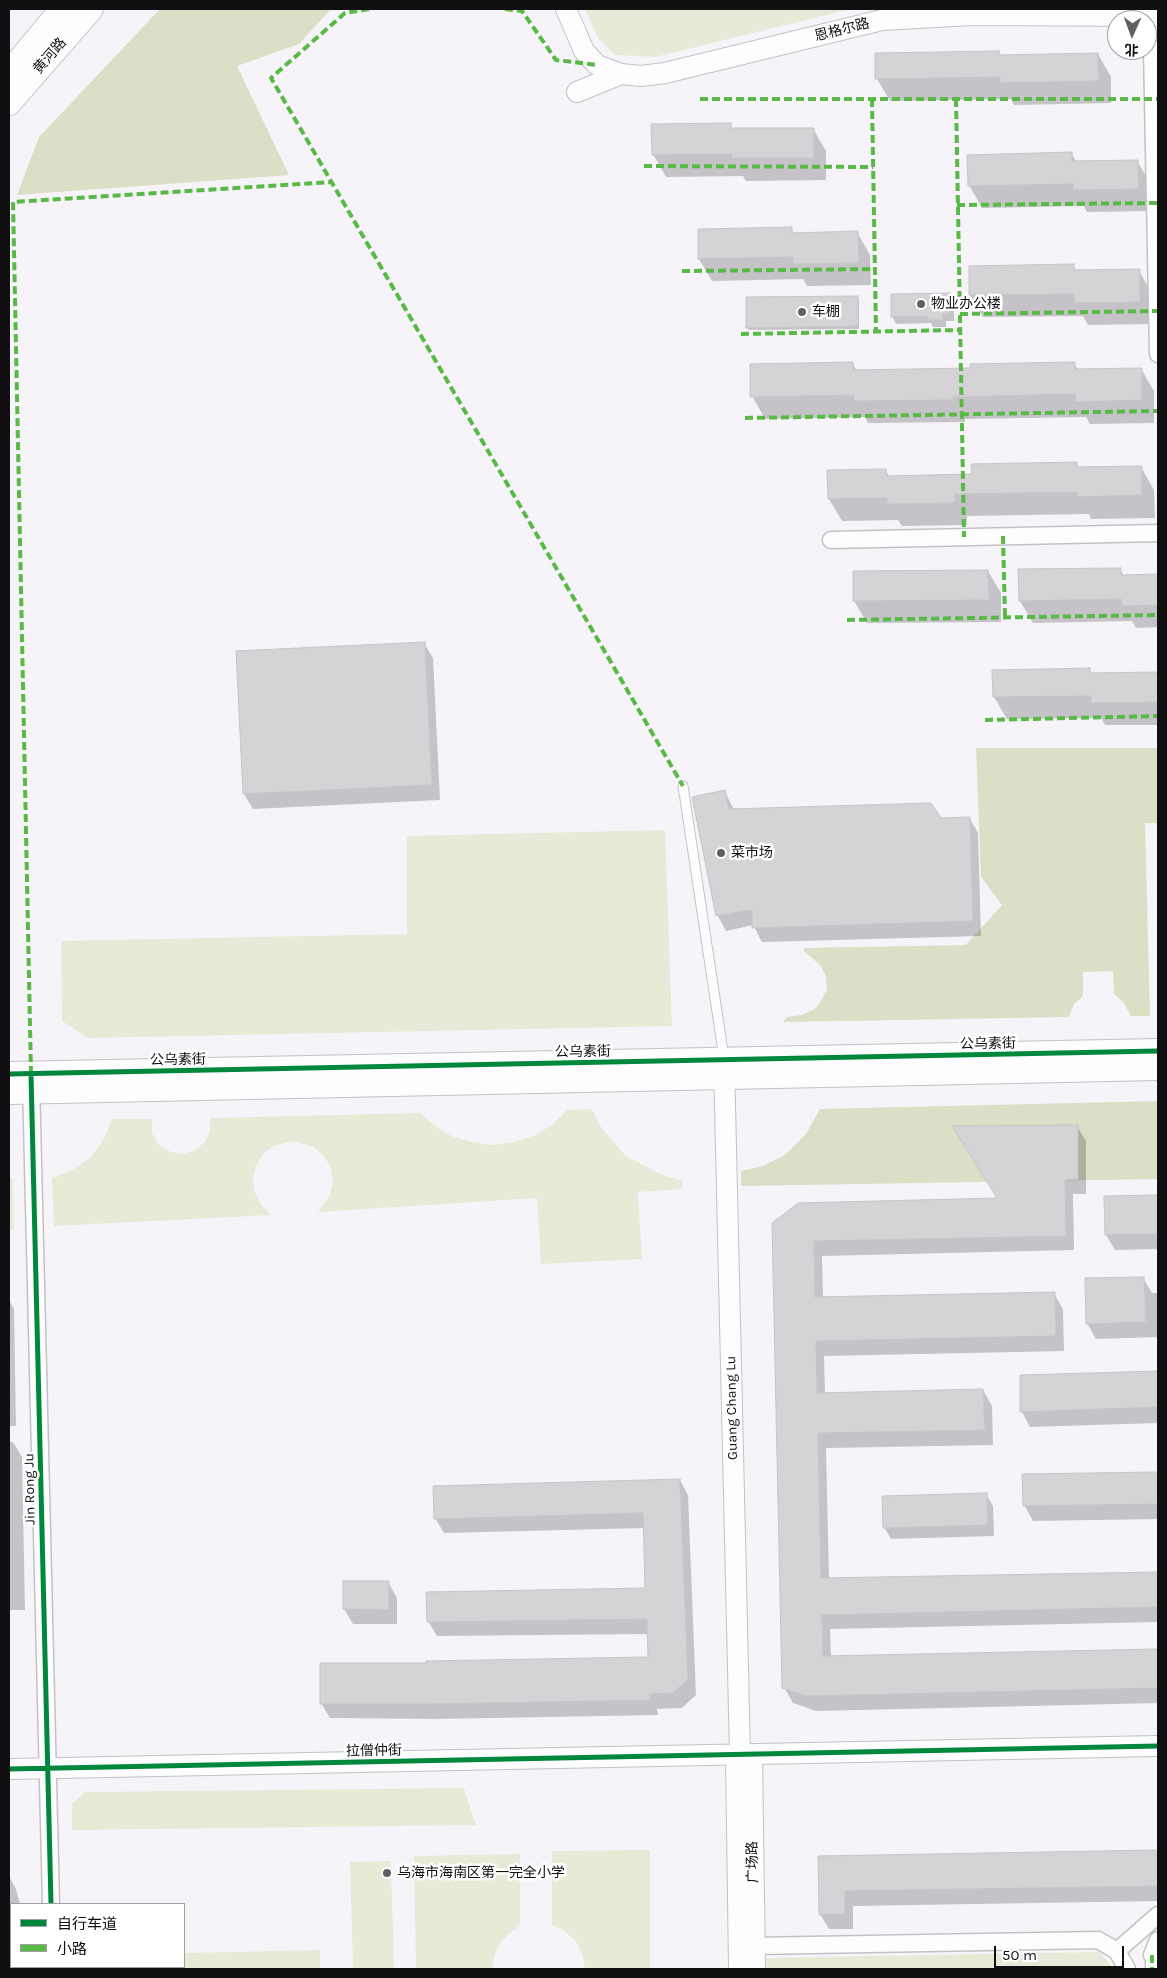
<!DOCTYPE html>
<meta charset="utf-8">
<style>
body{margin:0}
#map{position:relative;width:1167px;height:1978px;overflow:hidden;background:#f7f4f9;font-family:Karla,"Noto Sans SC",sans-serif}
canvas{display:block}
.frame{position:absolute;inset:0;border:10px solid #110f11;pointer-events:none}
.legend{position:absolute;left:10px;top:1903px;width:175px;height:65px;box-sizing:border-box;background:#fff;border:1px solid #a09fa0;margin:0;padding:6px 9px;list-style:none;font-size:15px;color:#110f11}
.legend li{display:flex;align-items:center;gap:10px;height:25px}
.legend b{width:25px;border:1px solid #a09fa0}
.north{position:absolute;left:1107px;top:10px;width:50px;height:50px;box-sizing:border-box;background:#fff;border:1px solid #a09fa0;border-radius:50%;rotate:182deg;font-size:14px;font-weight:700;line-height:20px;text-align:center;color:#110f11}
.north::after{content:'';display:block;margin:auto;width:18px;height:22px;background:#625f62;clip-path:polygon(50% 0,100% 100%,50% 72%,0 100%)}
.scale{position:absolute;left:994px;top:1946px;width:130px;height:22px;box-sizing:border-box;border:2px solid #110f11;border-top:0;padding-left:6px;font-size:15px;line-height:18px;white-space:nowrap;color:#110f11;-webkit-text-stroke:4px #fff;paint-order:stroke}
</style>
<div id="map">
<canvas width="1167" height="1978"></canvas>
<div class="frame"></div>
<ul class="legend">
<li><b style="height:6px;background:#00873e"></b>自行车道</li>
<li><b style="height:6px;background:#58b947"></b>小路</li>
</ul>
<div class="north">北</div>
<div class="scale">50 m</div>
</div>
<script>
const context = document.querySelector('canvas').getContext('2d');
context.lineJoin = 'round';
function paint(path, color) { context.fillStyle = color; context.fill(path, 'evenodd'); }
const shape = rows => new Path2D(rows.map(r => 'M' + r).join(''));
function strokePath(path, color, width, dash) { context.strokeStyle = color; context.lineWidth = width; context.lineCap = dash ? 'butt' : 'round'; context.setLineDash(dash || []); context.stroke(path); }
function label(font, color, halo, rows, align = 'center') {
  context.font = font + ' Karla,"Noto Sans SC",sans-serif'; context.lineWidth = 5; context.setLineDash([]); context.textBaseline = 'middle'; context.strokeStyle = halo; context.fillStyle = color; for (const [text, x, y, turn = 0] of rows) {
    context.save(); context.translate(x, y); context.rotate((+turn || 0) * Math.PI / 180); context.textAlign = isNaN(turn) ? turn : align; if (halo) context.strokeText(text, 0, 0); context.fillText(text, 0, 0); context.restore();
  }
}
const green = shape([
 [585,9,851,9,655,57,615,55,598,38],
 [665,830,672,1026,88,1038,62,1021,61,941,407,934,407,836],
 [592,1109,601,1127,626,1156,662,1175,682,1180,682,1189,638,1192,642,1259,541,1264,537,1198,318,1212,330,1195,333,1181,331,1168,324,1156,314,1147,294,1141,274,1146,263,1154,256,1166,253,1180,255,1193,262,1206,272,1215,54,1226,52,1178,74,1169,91,1157,104,1139,112,1119,152,1119,152,1133,160,1146,171,1152,183,1154,195,1150,205,1142,210,1131,210,1118,420,1113,435,1126,451,1136,472,1142,493,1145,514,1142,536,1135,553,1124,567,1110],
 [9,1178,13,1179,14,1230,9,1230],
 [464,1788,476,1825,72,1830,72,1804,85,1792],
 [650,1850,650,1969,585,1969,582,1953,575,1940,563,1930,552,1925,552,1851],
 [520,1854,520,1926,509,1934,500,1943,495,1954,492,1969,416,1969,414,1856],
 [391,1861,394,1969,353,1969,350,1862],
 [320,1950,320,1969,141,1969,141,1967,184,1967,184,1953],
 [1099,1952,1115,1969,764,1969,764,1958]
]);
const forest = shape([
 [160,9,331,9,299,44,237,66,289,175,17,195,39,137],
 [976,748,1158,748,1158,823,1145,823,1150,1016,1131,1016,1124,1003,1114,994,1113,971,1083,972,1083,996,1074,1004,1069,1017,783,1022,787,1017,802,1015,815,1009,822,999,827,989,826,977,821,966,803,950,805,948,966,945,1002,905,981,877],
 [1158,1101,1158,1179,741,1186,741,1171,763,1166,785,1155,806,1134,820,1109]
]);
const shadow = shape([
 [999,52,1001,56,1098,54,1111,77,1111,103,1014,105,1011,99,890,101,877,79],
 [730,124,733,130,813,129,826,151,826,180,746,181,743,176,666,177,653,154],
 [1072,154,1076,162,1137,161,1150,183,1151,211,1087,212,1084,206,982,208,969,185],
 [791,228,794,234,857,232,870,255,871,285,807,286,803,279,712,281,699,259],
 [1073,265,1076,272,1139,271,1152,293,1153,324,1088,325,1083,316,983,317,970,295],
 [950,294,954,302,954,321,946,321,946,327,933,327,931,323,896,324,892,316],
 [857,297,859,300,859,329,749,330,747,327],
 [852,363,857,371,971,369,1074,364,1078,370,1141,369,1154,391,1154,423,1090,424,1086,417,965,419,965,422,868,423,865,417,765,419,752,396],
 [1076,463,1079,468,1141,467,1154,490,1155,518,1091,519,1089,514,967,516,967,525,902,526,898,520,842,521,829,499,886,471,889,477,973,475],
 [1120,570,1124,576,1158,576,1158,627,1136,628,1132,621,1033,623,1020,601],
 [988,571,1001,593,1001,622,867,623,854,601],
 [424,643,433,658,440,800,253,809,244,794,237,652],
 [1090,670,1092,674,1158,673,1158,725,1105,725,1101,718,1007,719,994,697],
 [725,792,734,810,940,820,970,819,978,833,981,936,762,942,753,925,726,931,718,916,694,798],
 [1077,1126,1086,1141,1086,1194,1073,1194,1074,1250,822,1256,823,1298,1054,1294,1063,1309,1064,1351,824,1356,825,1394,983,1390,992,1406,993,1445,826,1448,829,1579,1158,1573,1158,1622,830,1629,831,1657,1158,1650,1158,1703,816,1711,793,1703,784,1687,774,1223,998,1200],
 [1158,1196,1158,1249,1115,1250,1106,1235,1105,1197],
 [1143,1278,1152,1293,1158,1293,1158,1337,1096,1339,1087,1323],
 [9,1300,14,1309,16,1426,9,1426],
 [1158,1372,1158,1423,1030,1427,1022,1412,1021,1376],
 [9,1442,13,1442,22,1457,25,1610,9,1610],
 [1158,1473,1158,1519,1033,1521,1024,1505,1023,1475],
 [680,1480,688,1495,696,1695,682,1708,657,1709,658,1715,436,1719,330,1718,321,1703,427,1664,650,1658,649,1634,437,1636,428,1621,647,1590,645,1528,444,1533,435,1518],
 [986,1494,993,1506,994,1536,891,1539,884,1527],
 [388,1582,397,1598,397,1624,353,1624,344,1609,344,1583],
 [1158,1852,1158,1901,853,1906,853,1929,829,1929,820,1914,819,1857],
 [9,1876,16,1889,20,1904,11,1904,11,1967,23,1967,23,1969,9,1969],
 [92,1967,121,1967,121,1969,92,1969]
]);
const building = shape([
 [999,51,1000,55,1098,53,1099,81,1000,83,1000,77,875,79,875,53,999,51],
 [731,123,731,128,814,128,814,158,731,158,732,154,652,155,651,124,731,123],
 [1072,152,1072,161,1138,160,1139,189,1073,190,1073,184,968,186,967,155,1072,152],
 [792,227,792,233,858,231,859,263,793,264,793,257,698,259,698,229,792,227],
 [1074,264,1074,270,1140,269,1140,302,1074,303,1074,294,969,295,969,266,1074,264],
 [950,293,951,314,943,314,943,320,928,320,928,316,891,317,891,294,950,293],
 [858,296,858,326,746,328,746,297,858,296],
 [853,362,853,370,970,368,970,364,1075,362,1075,369,1142,368,1142,400,1076,402,1075,394,953,397,953,400,854,401,854,395,750,397,750,364,853,362],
 [1077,462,1077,467,1142,466,1142,495,1077,497,1077,492,955,494,955,503,887,504,887,498,828,499,827,470,886,469,887,476,972,474,971,464,1077,462],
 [1121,568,1121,575,1158,574,1158,605,1122,606,1121,599,1019,601,1018,569,1121,568],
 [988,570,989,600,853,601,853,571,988,570],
 [425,642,432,785,243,794,236,651,425,642],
 [1090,668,1090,673,1158,672,1158,702,1091,703,1091,696,993,697,992,670,1090,668],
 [725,790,729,809,931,803,941,818,970,817,973,921,752,928,752,910,716,916,692,797,725,790],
 [1078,1125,1078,1179,1065,1180,1066,1236,814,1241,815,1297,1055,1292,1056,1336,816,1341,817,1393,983,1389,985,1430,818,1433,821,1578,1158,1572,1158,1607,822,1615,823,1656,1158,1649,1158,1688,806,1696,782,1688,772,1223,798,1203,997,1198,952,1126,1078,1125],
 [1158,1195,1158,1234,1105,1235,1104,1196,1158,1195],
 [1144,1277,1146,1322,1086,1324,1085,1278,1144,1277],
 [1158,1371,1158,1407,1020,1412,1020,1375,1158,1371],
 [1158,1472,1158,1504,1023,1506,1022,1474,1158,1472],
 [680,1479,688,1679,673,1693,649,1694,650,1700,427,1704,320,1704,320,1663,426,1663,426,1661,648,1657,647,1619,427,1622,426,1592,645,1588,643,1513,434,1519,433,1486,680,1479],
 [987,1493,988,1525,883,1528,882,1496,987,1493],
 [343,1581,389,1581,389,1610,343,1609,343,1581],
 [1158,1850,1158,1886,845,1891,845,1914,819,1915,818,1856,1158,1850]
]);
const service = shape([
 [683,786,724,1058]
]);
const pedestrian = shape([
 [1152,1955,1152,1969]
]);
const minor = shape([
 [1152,48,1158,354],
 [831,540,1158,533],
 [31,1081,51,1904],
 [754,1946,1098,1940,1117,1951,1127,1969],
 [1117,1951,1158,1915],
 [1152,1955,1158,1940],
 [53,1967,53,1969]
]);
const tertiary = shape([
 [566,9,584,51,597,65,621,74,641,76,665,73,882,20,972,15,1158,16],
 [577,92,621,74],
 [724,1062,740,1755],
 [736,1755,739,1969],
 [752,1755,755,1969],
 [9,1769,1158,1746]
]);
const secondary = shape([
 [9,73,62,9],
 [9,103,91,9],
 [9,1074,1158,1051],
 [9,1092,1158,1068]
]);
const quiet = shape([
 [369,9,345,13,271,78,683,786],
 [505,9,522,11,556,60,597,65],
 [700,99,1158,99],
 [872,99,876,332],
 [956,99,964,537],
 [644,166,873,167],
 [957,205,1158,203],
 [682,271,875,269],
 [960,314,1158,311],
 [741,334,960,330],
 [745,418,1158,411],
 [1003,536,1005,617],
 [847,620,1158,615],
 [985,720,1158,716],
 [31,1074,13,202,332,182],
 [1152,1955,1152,1969]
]);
const cycleway = shape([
 [9,1074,1158,1051],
 [31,1074,51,1904],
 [9,1769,1158,1746]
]);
const markers = [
 [921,304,5,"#625f62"],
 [802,312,5,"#625f62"],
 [721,853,5,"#625f62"],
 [387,1873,5,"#625f62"]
];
const streetNames = [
 ["恩格尔路",842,30,-14],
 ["黄河路",50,56,-49],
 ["公乌素街",988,1044,-1],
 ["公乌素街",583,1052,-1],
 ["公乌素街",178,1060,-1],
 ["Guang Chang Lu",732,1408,-91],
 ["Jin Rong Ju",30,1489,-91],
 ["拉僧仲街",374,1751,-1],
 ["广场路",753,1862,-91]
];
const poiNames = [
 ["物业办公楼",931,304],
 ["车棚",812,312],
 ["菜市场",731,853],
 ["乌海市海南区第一完全小学",397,1873]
];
paint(green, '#e8ead7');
paint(forest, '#dcdec5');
paint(shadow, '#0003');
paint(building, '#d5d3d6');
strokePath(building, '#c6c4c6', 1);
strokePath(service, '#c3c1c4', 11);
strokePath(pedestrian, '#c3c1c4', 15);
strokePath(minor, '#c3c1c4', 19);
strokePath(tertiary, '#c3c1c4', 22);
strokePath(secondary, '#c3c1c4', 26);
strokePath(service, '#fefdfe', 9);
strokePath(pedestrian, '#fefdfe', 12);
strokePath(minor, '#fefdfe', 16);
strokePath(tertiary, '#fefdfe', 20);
strokePath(secondary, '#fefdfe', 24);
strokePath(quiet, '#58b947', 4, [8, 4]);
strokePath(cycleway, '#00873e', 5);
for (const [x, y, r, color] of markers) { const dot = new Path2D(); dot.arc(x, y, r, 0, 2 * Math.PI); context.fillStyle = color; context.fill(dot); strokePath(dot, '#fff', 2); }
label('14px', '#110f11', '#fff', streetNames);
label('14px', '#110f11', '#fff', poiNames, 'left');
</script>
